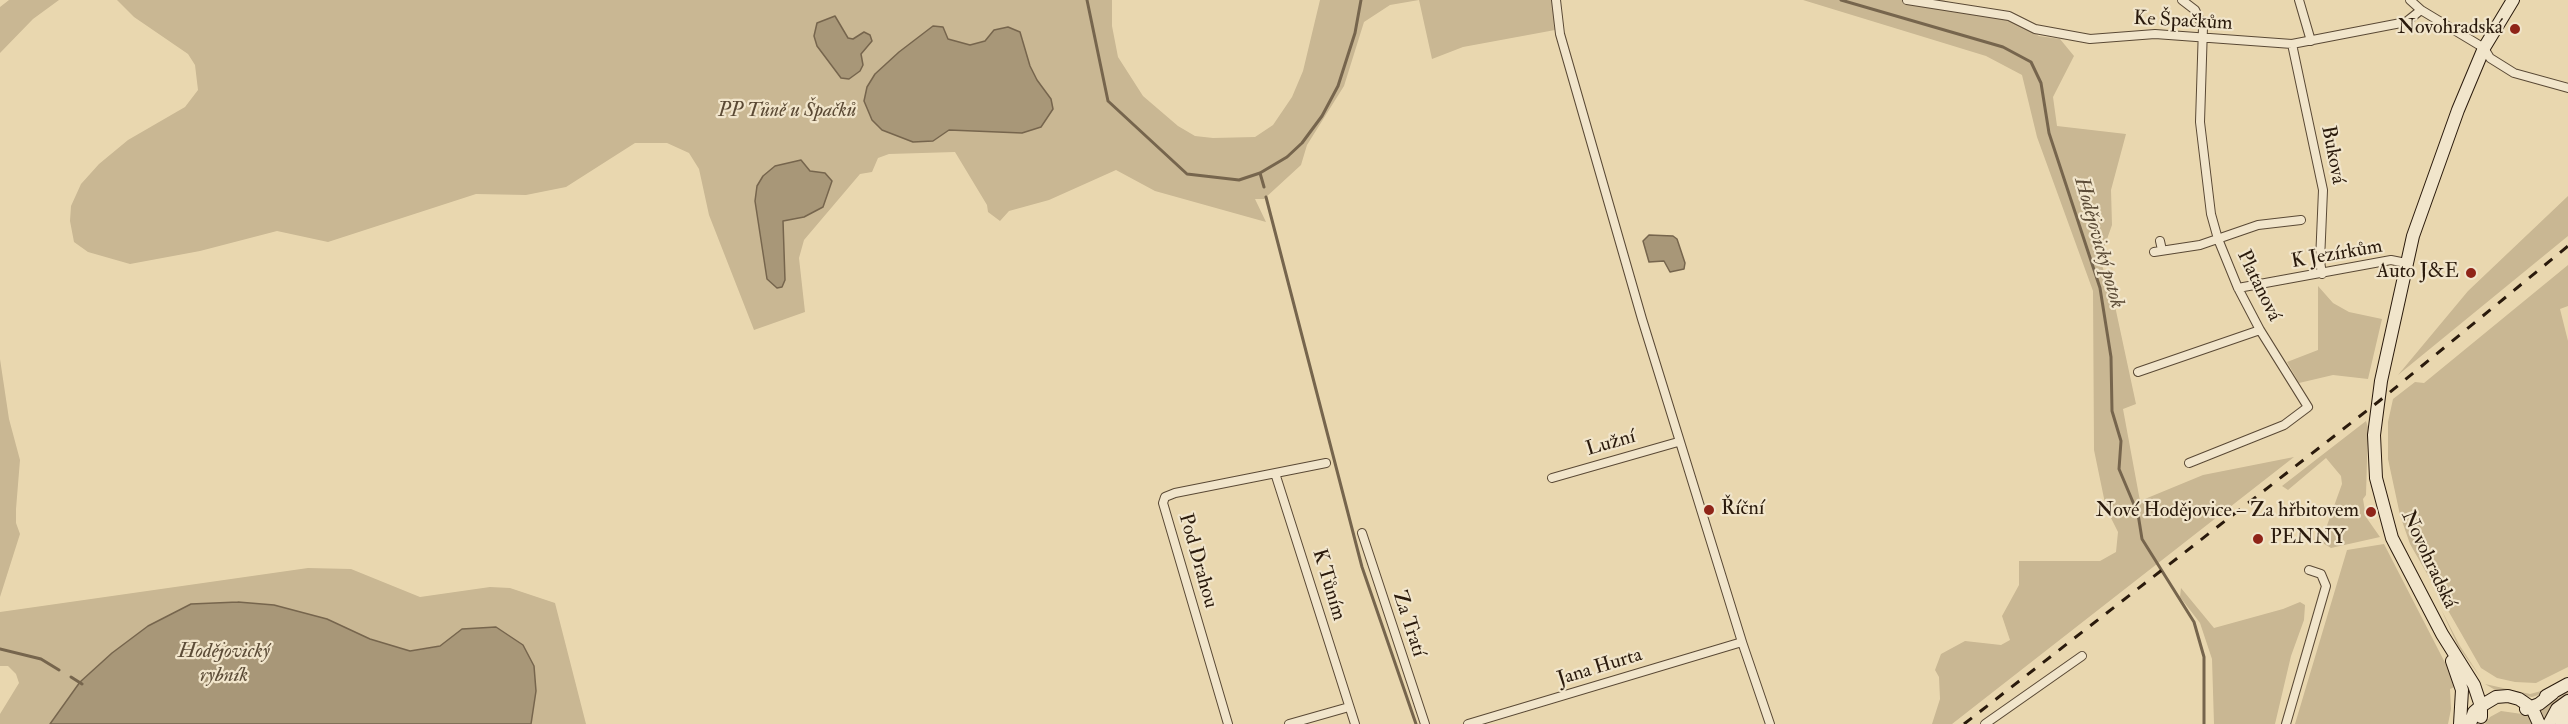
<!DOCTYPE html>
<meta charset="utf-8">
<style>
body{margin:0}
canvas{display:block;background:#e9d7af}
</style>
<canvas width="2568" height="724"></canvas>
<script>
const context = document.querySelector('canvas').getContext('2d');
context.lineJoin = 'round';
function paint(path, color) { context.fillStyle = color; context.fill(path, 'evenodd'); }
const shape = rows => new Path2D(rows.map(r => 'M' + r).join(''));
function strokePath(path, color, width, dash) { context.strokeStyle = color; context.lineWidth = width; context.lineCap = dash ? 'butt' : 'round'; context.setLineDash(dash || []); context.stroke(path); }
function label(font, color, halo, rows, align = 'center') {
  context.font = font + ' "IM FELL Double Pica",serif'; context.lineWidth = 4.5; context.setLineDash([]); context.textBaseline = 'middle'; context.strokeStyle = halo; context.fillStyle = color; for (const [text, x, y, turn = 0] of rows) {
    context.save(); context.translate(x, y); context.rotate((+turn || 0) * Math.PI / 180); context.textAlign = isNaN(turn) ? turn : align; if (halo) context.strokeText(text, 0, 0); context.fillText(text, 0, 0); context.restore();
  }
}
const green = shape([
 [9,0,59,0,33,19,0,53,0,7],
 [117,0,1112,0,1112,26,1118,57,1143,96,1178,126,1195,136,1213,138,1255,137,1273,125,1292,97,1303,71,1320,0,1552,0,1555,30,1463,47,1432,59,1419,0,1390,5,1364,22,1344,86,1307,145,1301,165,1264,199,1255,199,1266,222,1155,191,1116,170,1049,200,1009,211,1000,221,988,212,987,205,955,152,889,154,878,158,872,172,860,174,804,240,799,258,805,312,754,330,709,215,699,169,689,153,667,143,635,143,566,187,526,195,476,194,328,242,277,231,200,251,130,264,88,252,74,242,70,221,71,206,81,184,99,164,128,140,185,107,198,90,195,65,188,54,134,17],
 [1803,0,1943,0,2013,22,2039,36,2060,39,2074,56,2053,97,2057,126,2126,134,2111,190,2112,225,2100,259,2115,306,2136,404,2123,409,2140,501,2203,475,2294,457,1952,724,1932,724,1940,699,1939,677,1935,670,1941,654,1965,641,2001,645,2010,640,2002,616,2019,585,2019,561,2100,561,2116,552,2118,532,2106,508,2094,450,2093,291,2037,137,2022,75,1986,56],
 [2568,196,2568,236,2398,375,2468,291],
 [2568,265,2568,306,2560,309,2568,341,2568,667,2536,683,2515,682,2497,678,2481,668,2410,544,2400,515,2388,459,2388,422,2393,399,2415,382,2424,383],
 [2318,286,2333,303,2349,312,2382,319,2368,379,2333,375,2299,383,2287,362,2318,350],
 [0,359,9,419,20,460,16,509,16,523,20,534,0,597],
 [2366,421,2368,427,2366,495,2363,499,2366,517,2380,537,2331,548,2321,542,2342,484,2341,476,2326,458,2288,490,2282,486],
 [2384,544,2457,686,2450,689,2451,709,2448,724,2295,724,2347,550],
 [308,568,351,569,420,597,490,587,510,588,555,603,586,724,531,724,536,691,463,629,440,646,410,651,370,639,327,619,274,605,238,602,191,604,148,626,112,653,80,682,50,724,0,724,0,714,19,683,16,674,8,666,0,666,0,612],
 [2181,588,2214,628,2283,609,2300,602,2305,605,2304,620,2291,656,2275,724,2214,724,2212,659,2200,623,2180,597],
 [2441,609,2460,646,2481,678,2458,646],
 [2568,677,2542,694,2532,697,2497,691,2485,684,2530,694,2545,690],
 [2568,692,2568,696,2545,722,2538,710],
 [2501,711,2529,715,2533,724,2485,724,2490,717]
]);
const water = shape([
 [835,16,848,38,853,39,864,32,870,35,872,41,861,54,863,65,860,71,849,79,841,78,817,46,814,36,817,23,835,16],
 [933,26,943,27,948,39,970,45,985,41,994,30,1008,27,1020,32,1030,66,1037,80,1051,99,1053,109,1041,127,1022,133,949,130,933,141,913,142,882,130,872,120,864,101,867,87,875,74,899,52,933,26],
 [801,160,810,171,825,173,832,181,823,207,804,217,783,221,785,280,782,287,777,288,767,279,755,201,757,186,763,176,775,166,801,160],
 [1649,235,1673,236,1677,239,1685,263,1684,269,1670,272,1664,261,1649,262,1643,241,1649,235],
 [238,602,274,605,327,619,370,639,410,651,440,646,462,629,496,627,523,645,534,666,536,691,531,724,50,724,80,682,112,653,148,626,191,604,238,602]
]);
const stream = shape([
 [1087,0,1108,101,1187,174,1239,180,1260,173,1287,157,1302,143,1322,116,1338,86,1355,33,1361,0],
 [1841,0,2003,47,2031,62,2041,83,2049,133,2100,288,2111,357,2112,411,2121,441,2119,469,2138,514,2142,539,2194,622,2204,657,2204,724],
 [1260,173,1264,187],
 [1266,197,1362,567,1416,724],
 [0,649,41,659,59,670],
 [71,677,82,684]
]);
const street = shape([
 [1556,0,1560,34,1642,319,1742,642,1770,724],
 [1907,0,2009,16,2035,29,2090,39,2155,34,2292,44,2406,22,2421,10],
 [2182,0,2195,10,2203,27,2200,122,2211,214,2218,239,2238,288,2260,330,2308,407,2284,425,2189,463],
 [2299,0,2311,41],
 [2410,0,2421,10,2484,48,2490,58,2514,73,2568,88],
 [2292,44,2323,190,2320,261,2322,274],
 [2160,241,2162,250],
 [2154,252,2200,245,2258,225,2301,220],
 [2238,288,2391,260,2406,263],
 [2138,372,2260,330],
 [1275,473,1355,724],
 [1552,478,1678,442],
 [1362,533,1425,724],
 [1228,724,1163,503,1165,497,1175,493,1326,463],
 [1289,724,1349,707],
 [1468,724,1742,642],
 [1985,724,2082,656],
 [2286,724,2326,586,2321,574,2309,570]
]);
const secondary = shape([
 [2452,661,2462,690,2460,724],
 [2546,696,2568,684],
 [2526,709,2539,704,2553,693],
 [2481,717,2481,706,2474,685,2442,634,2392,538,2376,478,2374,435,2381,381,2413,236,2458,110,2484,48,2513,0],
 [2470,724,2474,712,2481,706,2496,697,2508,696,2519,699,2532,708,2539,724],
 [2549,724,2557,709,2568,701],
 [2562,724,2568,713]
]);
const rail = shape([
 [1964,724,2378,402,2568,246]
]);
const markers = [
 [2515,29,6,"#8f2418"],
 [2471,273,6,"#8f2418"],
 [1709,510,6,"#8f2418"],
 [2371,512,6,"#8f2418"],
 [2258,539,6,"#8f2418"]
];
const streetNames = [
 ["Ke Špačkům",2183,22,3],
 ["Buková",2332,155,79],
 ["K Jezírkům",2337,255,-10],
 ["Platanová",2258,286,64],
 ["Lužní",1611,444,-16],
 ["Novohradská",2428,560,65],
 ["Pod Drahou",1197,561,74],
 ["K Tůním",1328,585,73],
 ["Za Tratí",1408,624,72],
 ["Jana Hurta",1600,668,-17]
];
const poiNames = [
 ["Novohradská",2503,29],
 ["Auto J&E",2459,273],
 ["Říční",1721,510,"left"],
 ["Nové Hodějovice – Za hřbitovem",2359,512],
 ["PENNY",2270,539,"left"]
];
const parkNames = [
 ["PP Tůně u Špačků",787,112]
];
const waterNames = [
 ["Hodějovický potok",2098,243,74],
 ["Hodějovický",224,652],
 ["rybník",224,676]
];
paint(green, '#c9b793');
paint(water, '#a89778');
strokePath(water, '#76654d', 1.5);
strokePath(stream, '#76654d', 3);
strokePath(street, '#5a4935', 10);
strokePath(secondary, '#2a1a0c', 14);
strokePath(street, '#f1e5cb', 8);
strokePath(secondary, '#f1e5cb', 12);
strokePath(rail, '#2a1a0c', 3, [10, 10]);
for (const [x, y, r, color] of markers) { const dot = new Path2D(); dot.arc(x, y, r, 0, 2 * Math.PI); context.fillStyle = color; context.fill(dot); strokePath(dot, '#f1e5cb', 2); }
label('20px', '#2a1a0c', '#f1e5cb', streetNames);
label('20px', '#2a1a0c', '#f1e5cb', poiNames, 'right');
label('italic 20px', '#5a4934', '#f1e5cb', parkNames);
label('italic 21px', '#5c4c37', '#f1e5cb', waterNames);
</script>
